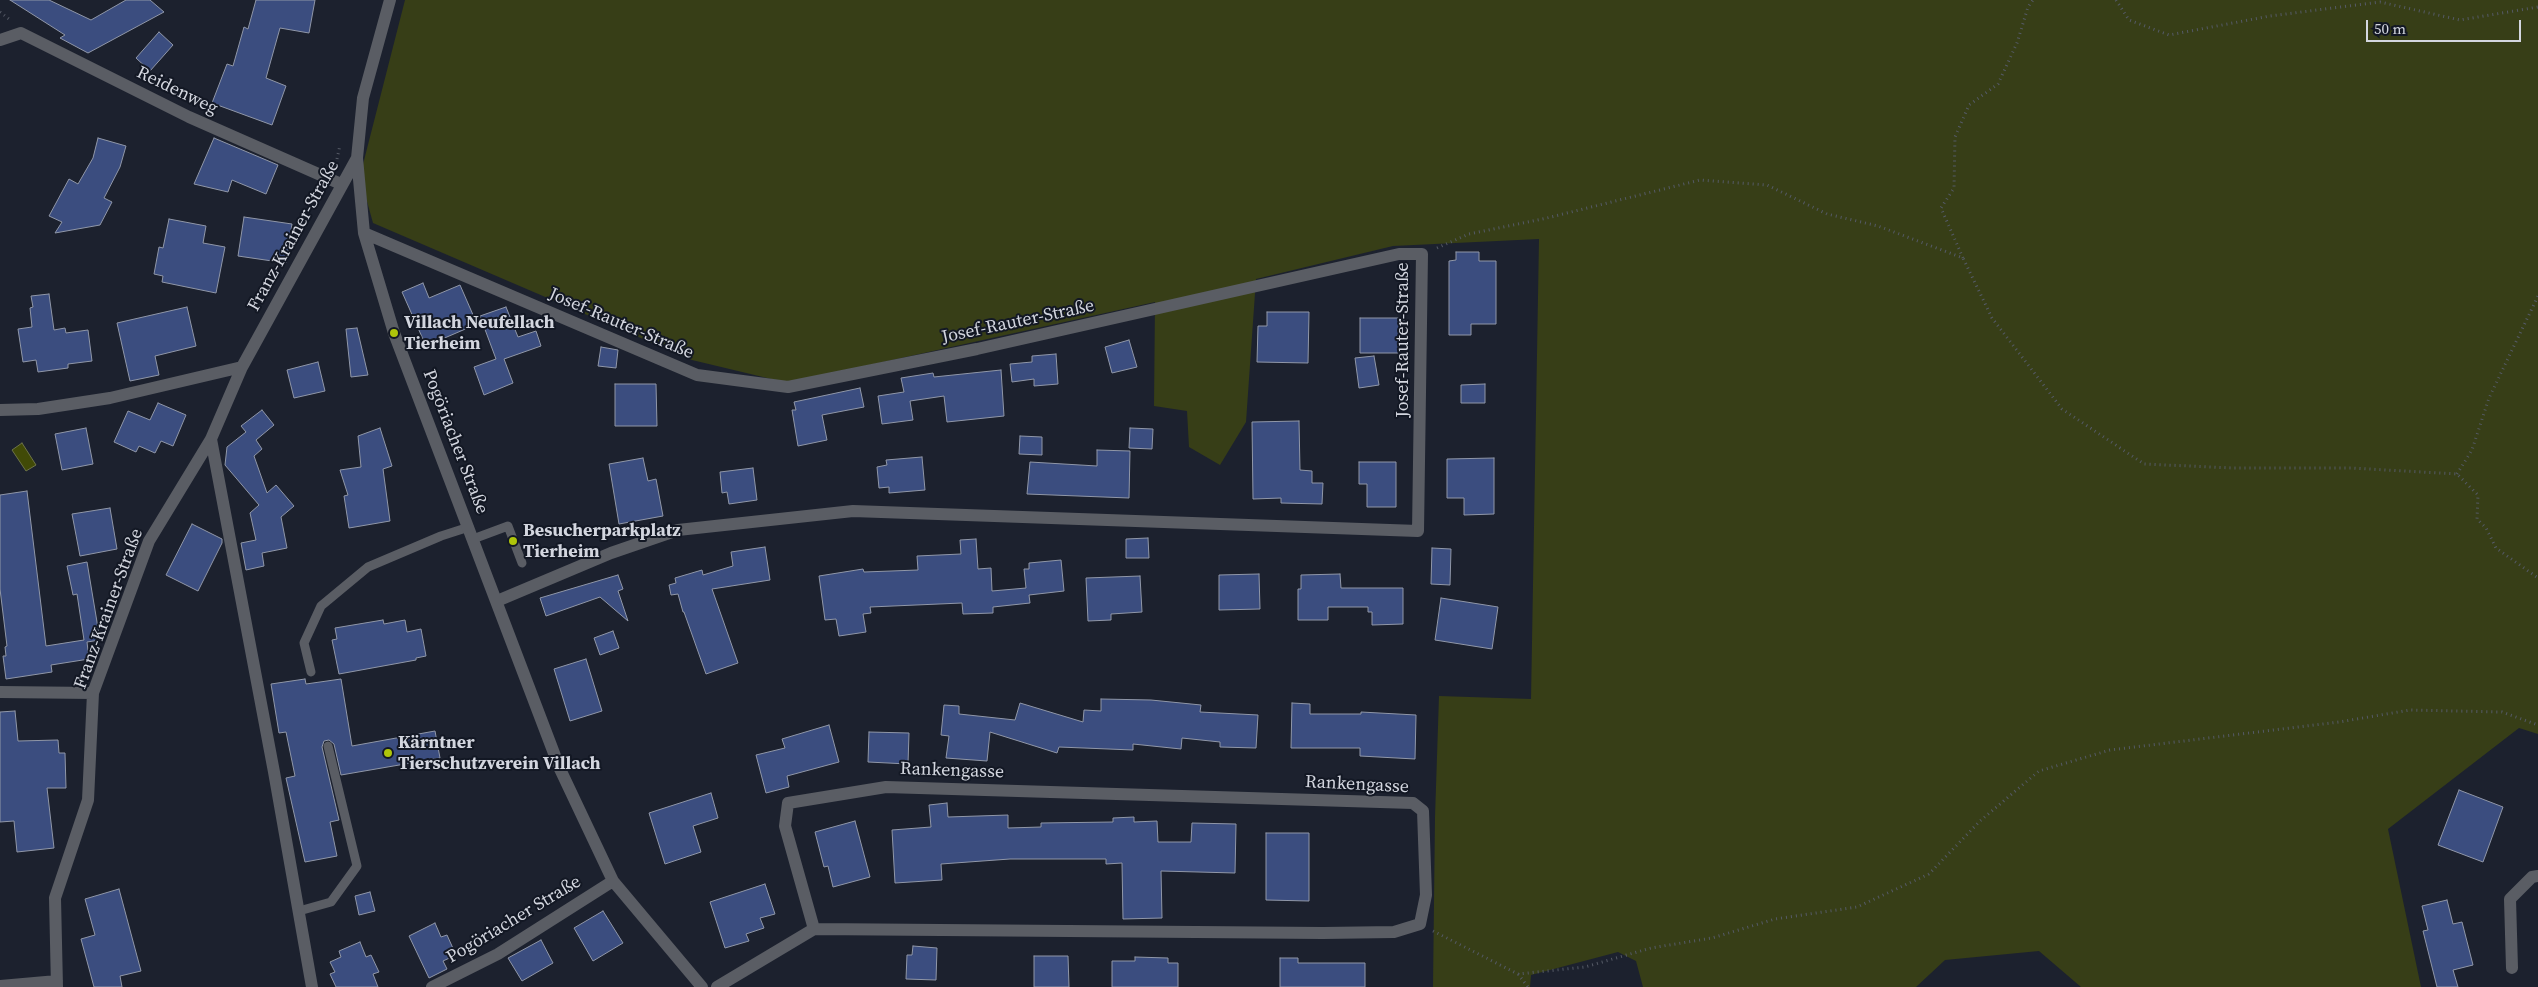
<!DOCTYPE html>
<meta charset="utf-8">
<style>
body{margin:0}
#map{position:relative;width:2538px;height:987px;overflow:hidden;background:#1c212e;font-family:"Source Serif 4",serif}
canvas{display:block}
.scale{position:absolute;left:2366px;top:20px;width:155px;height:22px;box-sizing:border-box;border:2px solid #d3d6df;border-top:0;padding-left:6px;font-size:15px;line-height:18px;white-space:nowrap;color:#d3d6df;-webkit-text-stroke:4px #131824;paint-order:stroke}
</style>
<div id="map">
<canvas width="2538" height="987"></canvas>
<div class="scale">50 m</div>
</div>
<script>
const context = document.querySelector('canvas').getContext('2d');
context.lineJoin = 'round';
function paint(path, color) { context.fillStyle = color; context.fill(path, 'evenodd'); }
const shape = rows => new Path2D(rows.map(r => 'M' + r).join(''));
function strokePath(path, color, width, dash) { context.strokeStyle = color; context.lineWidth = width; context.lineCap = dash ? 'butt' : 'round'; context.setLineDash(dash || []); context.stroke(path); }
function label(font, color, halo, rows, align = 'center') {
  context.font = font + ' "Source Serif 4",serif'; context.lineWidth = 4; context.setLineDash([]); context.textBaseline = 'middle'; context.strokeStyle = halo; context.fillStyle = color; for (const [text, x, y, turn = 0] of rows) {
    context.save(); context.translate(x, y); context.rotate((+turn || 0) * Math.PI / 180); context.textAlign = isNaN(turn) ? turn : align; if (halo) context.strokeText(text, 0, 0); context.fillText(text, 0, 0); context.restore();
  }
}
const green = shape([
 [405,0,2538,0,2538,734,2519,728,2388,829,2421,987,2081,987,2039,951,1945,960,1916,987,1643,987,1636,961,1618,952,1531,975,1530,987,1433,987,1435,817,1439,696,1531,699,1539,239,1393,246,1256,279,1246,422,1220,465,1189,447,1187,411,1154,406,1155,302,788,383,692,360,373,223,360,176]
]);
const water = shape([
 [22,443,36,465,26,471,12,450,22,443]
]);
const building = shape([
 [10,0,49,0,91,20,126,0,150,0,164,12,88,53,60,38,65,35,10,0],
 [256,0,315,0,309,33,280,28,266,78,286,86,272,125,212,103,227,64,233,66,244,27,248,29,256,0],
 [159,32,173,45,150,71,136,58,159,32],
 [98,138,126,146,120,167,104,198,112,202,100,225,55,233,62,222,49,216,69,179,78,184,93,158,98,138],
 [214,138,278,165,266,194,232,180,228,192,194,184,214,138],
 [244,217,292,224,286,263,238,256,244,217],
 [169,219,206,226,203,243,225,247,216,293,162,282,163,276,154,274,159,247,163,248,169,219],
 [1456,252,1479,252,1479,261,1496,261,1496,324,1471,324,1471,335,1449,335,1449,261,1456,260,1456,252],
 [423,283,429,298,460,285,477,324,426,346,402,292,423,283],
 [49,294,54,330,65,328,66,333,88,330,92,361,68,364,68,368,38,372,36,360,23,362,18,329,32,327,30,308,33,307,31,296,49,294],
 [187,307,196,346,155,356,159,375,130,381,117,323,187,307],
 [506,307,518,337,536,331,541,346,504,359,513,383,484,395,474,367,496,359,480,316,506,307],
 [1267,312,1309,312,1308,363,1257,362,1258,326,1267,326,1267,312],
 [1360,318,1404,318,1404,353,1360,353,1360,318],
 [357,328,368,375,351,377,346,329,357,328],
 [1129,340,1137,367,1112,373,1105,347,1129,340],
 [601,347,618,350,616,368,598,366,601,347],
 [1056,354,1058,384,1034,386,1034,379,1012,382,1010,364,1032,362,1032,356,1056,354],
 [1374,356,1379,385,1359,388,1355,358,1374,356],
 [318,362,325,391,294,398,287,370,318,362],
 [1001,370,1004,416,947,422,944,396,910,401,913,420,882,424,878,396,904,392,901,378,933,373,934,377,1001,370],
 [615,384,656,384,657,426,615,426,615,384],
 [1485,384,1485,403,1461,403,1461,385,1485,384],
 [860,388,864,407,822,415,827,440,798,446,792,410,796,410,794,402,860,388],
 [158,403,186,415,173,446,161,441,155,453,139,446,136,452,114,442,128,411,150,420,158,403],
 [262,410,274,425,256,440,262,449,254,456,267,493,276,485,294,506,281,517,287,548,262,553,264,566,246,570,241,543,256,540,250,513,259,505,225,465,227,447,246,432,241,426,262,410],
 [1299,421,1300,470,1312,471,1312,483,1323,483,1322,504,1281,503,1281,498,1253,499,1252,422,1299,421],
 [86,428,93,464,62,470,55,434,86,428],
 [380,428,392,466,383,469,390,521,349,528,344,496,348,495,340,470,361,467,358,436,380,428],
 [1130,428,1153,429,1152,449,1129,448,1130,428],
 [1020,436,1042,437,1042,455,1019,454,1020,436],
 [1097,450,1130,451,1129,498,1027,494,1030,462,1097,466,1097,450],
 [922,457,925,490,889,493,889,487,879,488,877,467,887,465,886,460,922,457],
 [643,458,648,481,656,479,663,516,619,524,609,464,643,458],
 [1494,458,1494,514,1464,515,1464,498,1447,498,1447,459,1494,458],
 [1359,462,1396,462,1396,507,1367,507,1367,484,1359,484,1359,462],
 [753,468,757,500,729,504,727,492,722,493,720,472,753,468],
 [27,491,46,646,84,640,77,594,73,595,67,566,87,562,100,640,87,642,89,659,51,665,52,672,6,679,3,656,6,656,5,647,7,646,0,589,0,495,27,491],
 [110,508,117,549,80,556,72,514,110,508],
 [192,524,222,539,222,543,198,591,166,575,192,524],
 [1148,538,1149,558,1126,558,1126,539,1148,538],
 [976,539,978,569,991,568,992,591,1026,588,1024,569,1029,569,1029,563,1061,560,1064,591,1029,595,1030,603,993,607,993,613,963,614,962,603,870,607,871,613,863,614,866,632,839,636,836,619,825,620,819,576,863,569,864,572,918,570,917,556,961,554,960,540,976,539],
 [765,547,770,580,712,589,738,663,706,674,684,612,683,612,678,594,671,595,669,585,676,583,675,578,702,570,703,575,733,566,731,552,765,547],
 [1432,548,1451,549,1450,585,1431,584,1432,548],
 [1259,574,1260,609,1219,610,1219,575,1259,574],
 [1340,574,1341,588,1403,588,1403,624,1372,625,1372,612,1368,612,1368,607,1328,607,1328,620,1298,620,1298,589,1301,589,1301,575,1340,574],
 [618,575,623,589,618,591,628,621,600,597,546,616,540,598,618,575],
 [1140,576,1142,612,1111,614,1111,620,1088,621,1086,578,1140,576],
 [1441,598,1498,607,1492,649,1435,640,1441,598],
 [383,620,384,624,405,620,407,632,421,629,426,656,416,658,416,660,339,674,332,640,337,639,335,628,383,620],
 [613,631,619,648,600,655,594,638,613,631],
 [586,659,602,711,570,721,554,669,586,659],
 [305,679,306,684,341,679,352,746,435,731,440,758,341,775,334,744,329,740,324,741,322,747,339,820,330,822,337,856,305,862,286,778,295,776,286,732,279,733,271,684,305,679],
 [1101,699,1151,700,1201,705,1200,712,1258,715,1256,748,1220,747,1220,742,1182,738,1181,749,1133,744,1133,750,1059,747,1057,753,990,732,987,761,946,758,949,736,941,735,944,705,959,706,959,714,1015,720,1020,703,1083,722,1084,710,1101,711,1101,699],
 [1292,703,1310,704,1310,714,1361,714,1361,712,1416,715,1415,759,1360,756,1360,748,1291,748,1292,703],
 [15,711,18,741,58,740,59,753,65,753,66,788,47,788,54,848,17,852,14,821,0,822,0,712,15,711],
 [829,725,839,762,787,776,789,787,766,793,756,755,785,748,782,739,829,725],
 [869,732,909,733,908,764,868,762,869,732],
 [2459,790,2503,807,2483,862,2438,845,2459,790],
 [711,793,718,818,693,826,701,852,665,864,649,813,711,793],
 [947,803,948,817,1008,815,1008,828,1041,827,1041,823,1113,822,1113,818,1134,817,1134,822,1157,821,1158,842,1191,842,1192,823,1236,824,1235,873,1161,871,1162,918,1123,919,1122,863,1106,864,1106,859,1010,859,941,864,942,880,895,883,892,830,931,827,929,805,947,803],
 [855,821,870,877,833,887,828,866,824,867,815,832,855,821],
 [1266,833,1309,833,1309,901,1266,900,1266,833],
 [765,884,775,914,760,918,764,928,746,934,749,941,725,948,710,902,765,884],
 [119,889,141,971,120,976,122,987,94,987,81,939,95,935,85,899,119,889],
 [370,892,375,911,359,915,355,896,370,892],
 [2447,900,2453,924,2462,922,2473,965,2453,970,2458,987,2437,987,2423,931,2428,930,2422,906,2447,900],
 [603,911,623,943,593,961,574,928,603,911],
 [435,923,441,937,447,935,456,955,443,961,447,969,429,978,409,936,435,923],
 [541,940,553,963,522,981,508,958,541,940],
 [360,942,366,957,371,955,379,972,373,974,378,987,336,987,330,974,335,972,330,962,341,957,339,951,360,942],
 [913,946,937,948,936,980,906,979,907,955,912,955,913,946],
 [1034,956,1068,956,1069,987,1034,987,1034,956],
 [1135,957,1168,958,1168,963,1178,963,1178,987,1112,987,1112,961,1135,961,1135,957],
 [1280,958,1298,958,1298,963,1365,963,1365,987,1280,987,1280,958]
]);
const path = shape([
 [2116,0,2129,20,2169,35,2270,16,2380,2,2460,20,2538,7],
 [0,12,9,19],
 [337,159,340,145],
 [1437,248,1469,234,1547,218,1700,180,1767,185,1827,214,1878,226,1963,258,1992,318,2062,409,2144,464,2233,468,2351,468,2457,474,2478,495,2477,519,2486,528,2496,548,2538,578],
 [1963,258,1941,208,1954,188,1955,137,1969,105,1998,84,2017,43,2028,7,2033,0],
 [2457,474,2472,450,2489,398,2538,296],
 [1433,931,1518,974,1585,967,1651,948,1712,938,1775,919,1857,907,1929,874,1980,821,2039,771,2110,750,2339,722,2410,710,2502,712,2538,725],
 [1518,974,1528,987]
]);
const service = shape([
 [473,539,508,526,522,563],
 [311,672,304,643,321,606,368,567,441,536,469,527],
 [299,911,331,902,357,866,328,746]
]);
const minor = shape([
 [390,0,363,98,357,158,364,233,394,333,560,769,613,881,702,987],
 [0,40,21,33,189,117,341,184],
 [364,233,697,375,788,387,977,349,1399,254,1422,254,1418,531,853,511,678,530,611,553,497,601],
 [0,410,38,409,110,398,242,367],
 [211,439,274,772,312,987],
 [0,692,93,693],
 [2512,968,2510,899,2532,877,2538,876],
 [0,986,57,981],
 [57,987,55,898,88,800,93,693,149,541,211,439,242,367,357,158],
 [432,987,498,954,613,881],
 [717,987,814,929,1323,933,1394,932,1420,924,1426,895,1423,811,1413,803,886,787,788,803,785,826,814,929]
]);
const markers = [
 [394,333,5,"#aec50a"],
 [513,541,5,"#aec50a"],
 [388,753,5,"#aec50a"]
];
const streetNames = [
 ["Reidenweg",177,91,26],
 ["Franz-Krainer-Straße",294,236,-61],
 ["Josef-Rauter-Straße",1018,322,-12],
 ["Josef-Rauter-Straße",621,324,23],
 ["Josef-Rauter-Straße",1403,340,-90],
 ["Pogöriacher Straße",455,442,69],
 ["Franz-Krainer-Straße",109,609,-70],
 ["Rankengasse",952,771,2],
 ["Rankengasse",1357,785,3],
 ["Pogöriacher Straße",514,920,-31]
];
const poiNames = [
 ["Villach Neufellach",404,323],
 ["Tierheim",404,344],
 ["Besucherparkplatz",523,531],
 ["Tierheim",523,552],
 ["Kärntner",398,743],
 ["Tierschutzverein Villach",398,764]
];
paint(green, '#373e17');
paint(water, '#414a07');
strokePath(water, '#6d7448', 1);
paint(building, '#3b4d7f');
strokePath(building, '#9097a8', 1);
strokePath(path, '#555a66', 3, [1, 4]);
strokePath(service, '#5a5d64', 9);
strokePath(minor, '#5a5d64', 12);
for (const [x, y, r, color] of markers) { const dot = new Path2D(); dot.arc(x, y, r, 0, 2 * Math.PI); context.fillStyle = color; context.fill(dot); strokePath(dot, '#131824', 2); }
label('18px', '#d3d6df', '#131824', streetNames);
label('bold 18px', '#d3d6df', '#131824', poiNames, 'left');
</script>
